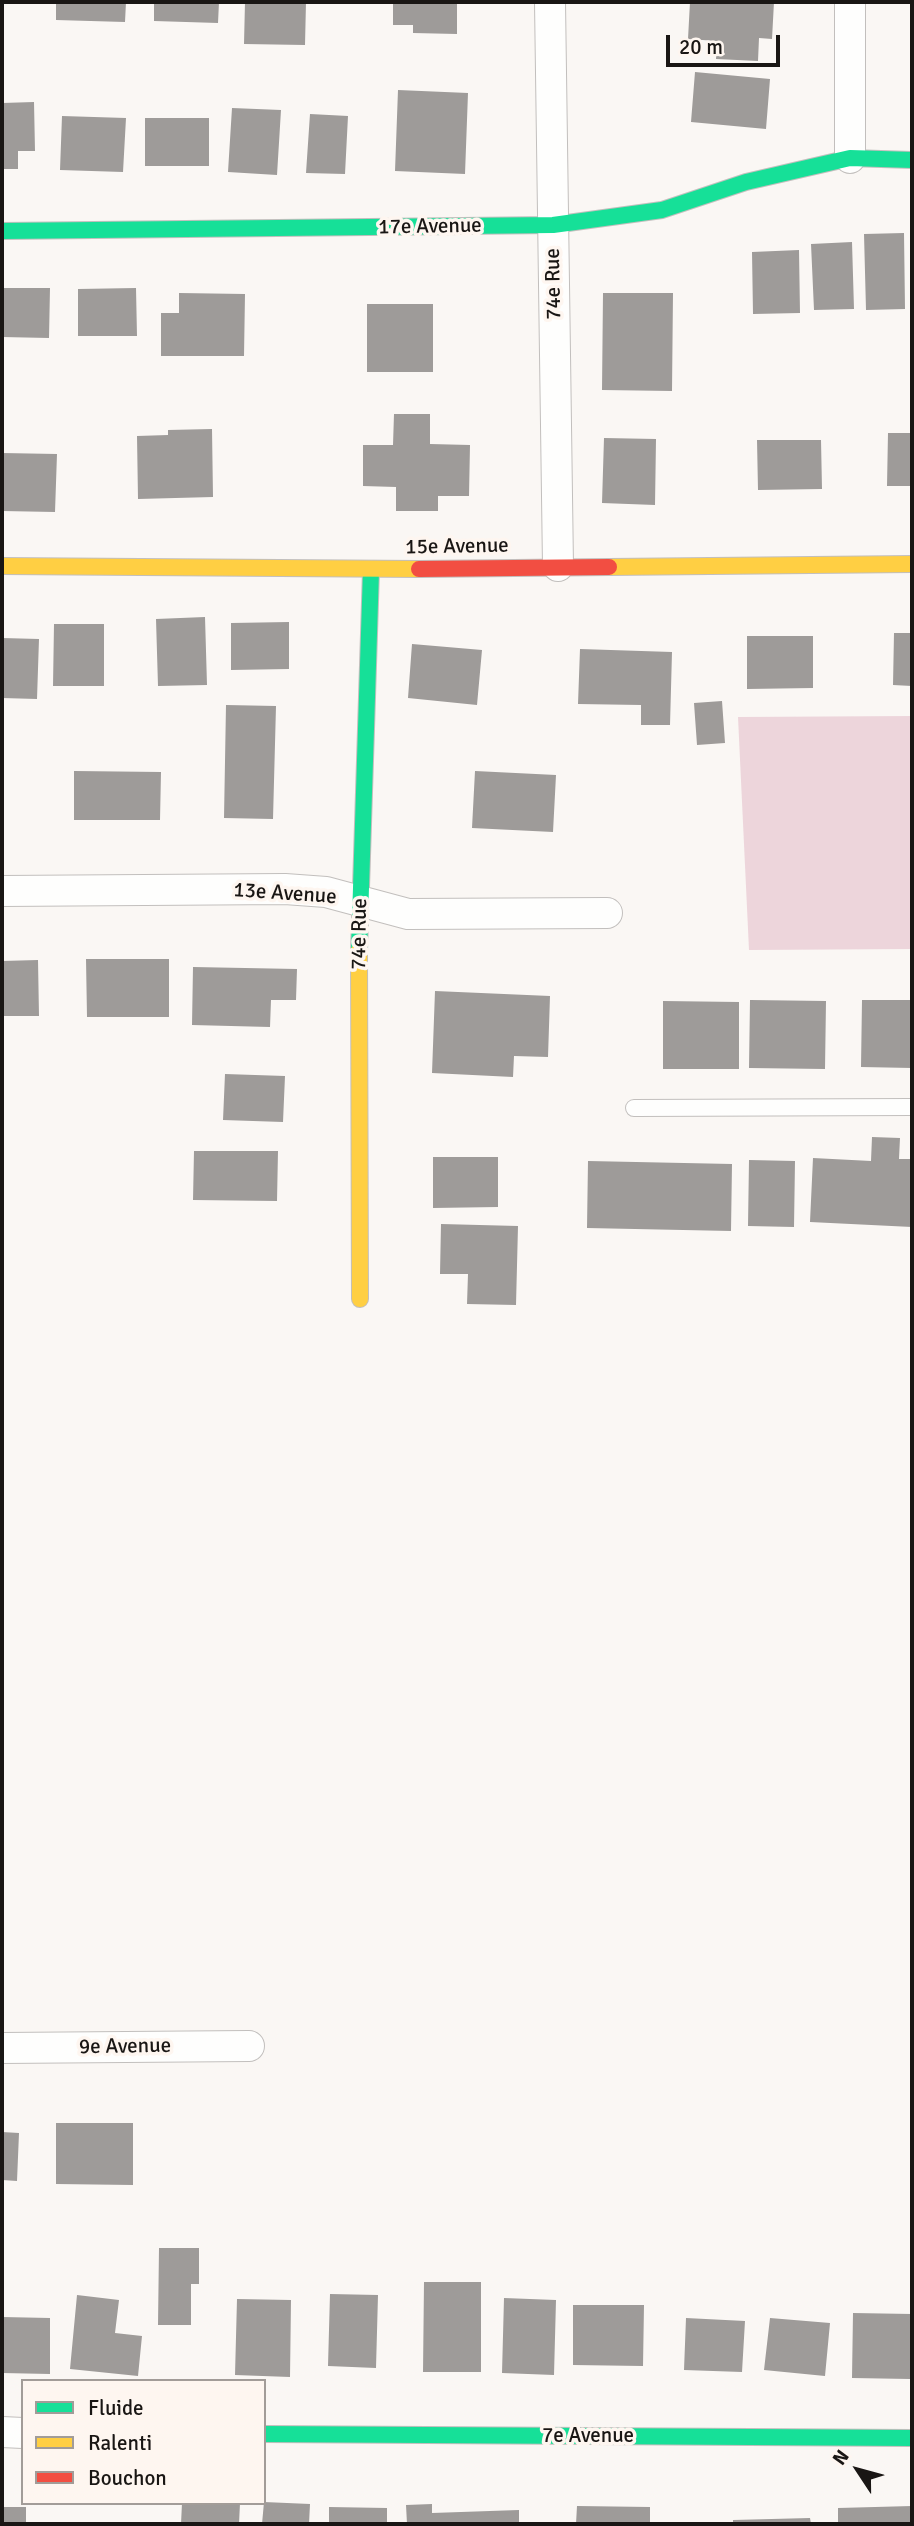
<!DOCTYPE html>
<style>
body{margin:0}
#map{position:relative;width:914px;height:2526px;overflow:hidden;background:#faf7f4;font-family:Signika,sans-serif}
canvas{display:block}
.frame{position:absolute;inset:0;border:4px solid #191614;pointer-events:none}
.legend{position:absolute;left:21px;top:2379px;width:245px;height:126px;box-sizing:border-box;background:#fef6f0;border:2px solid #a29c98;margin:0;padding:9px 12px;list-style:none;font-size:21px;color:#191614}
.legend li{display:flex;align-items:center;gap:14px;height:35px}
.legend b{width:35px;border:2px solid #a29c98}
.north{position:absolute;left:823px;top:2435px;width:70px;height:70px;-webkit-text-stroke:5px #fef6f0;paint-order:stroke;rotate:306deg;font-size:19px;font-weight:700;line-height:28px;text-align:center;color:#191614}
.north::after{content:'';display:block;margin:auto;width:24px;height:32px;background:#191614;clip-path:polygon(50% 0,100% 100%,50% 72%,0 100%)}
.scale{position:absolute;left:666px;top:35px;width:114px;height:32px;box-sizing:border-box;border:4px solid #191614;border-top:0;padding-left:9px;font-size:21px;line-height:24px;white-space:nowrap;color:#191614;-webkit-text-stroke:5px #fef6f0;paint-order:stroke}
</style>
<div id="map">
<canvas width="914" height="2526"></canvas>
<div class="frame"></div>
<ul class="legend">
<li><b style="height:9px;background:#16e098"></b>Fluide</li>
<li><b style="height:9px;background:#ffcf43"></b>Ralenti</li>
<li><b style="height:9px;background:#f24e42"></b>Bouchon</li>
</ul>
<div class="north">N</div>
<div class="scale">20 m</div>
</div>
<script>
const context = document.querySelector('canvas').getContext('2d');
context.lineJoin = 'round';
function paint(path, color) { context.fillStyle = color; context.fill(path, 'evenodd'); }
const shape = rows => new Path2D(rows.map(r => 'M' + r).join(''));
function strokePath(path, color, width, dash) { context.strokeStyle = color; context.lineWidth = width; context.lineCap = dash ? 'butt' : 'round'; context.setLineDash(dash || []); context.stroke(path); }
function label(font, color, halo, rows, align = 'center') {
  context.font = font + ' Signika,sans-serif'; context.lineWidth = 7; context.setLineDash([]); context.textBaseline = 'middle'; context.strokeStyle = halo; context.fillStyle = color; for (const [text, x, y, turn = 0] of rows) {
    context.save(); context.translate(x, y); context.rotate((+turn || 0) * Math.PI / 180); context.textAlign = isNaN(turn) ? turn : align; if (halo) context.strokeText(text, 0, 0); context.fillText(text, 0, 0); context.restore();
  }
}
const green = shape([
 [912,716,912,949,749,950,738,717]
]);
const building = shape([
 [56,2,126,2,125,22,56,20],
 [154,2,219,2,218,23,154,21],
 [245,2,306,2,305,45,244,44],
 [393,2,457,2,457,34,413,33,413,25,393,25],
 [690,2,774,2,772,39,759,38,758,61,716,59,717,41,688,39],
 [695,72,770,79,766,129,691,122],
 [398,90,468,93,465,174,395,171],
 [34,102,35,151,18,151,18,169,2,169,2,103],
 [232,108,281,110,277,175,228,172],
 [310,114,348,116,345,174,306,173],
 [62,116,126,118,123,172,60,170],
 [145,118,209,118,209,166,145,166],
 [904,233,905,309,866,310,864,234],
 [852,242,854,309,814,310,811,244],
 [799,250,800,313,753,314,752,252],
 [2,288,50,288,49,338,2,337],
 [136,288,137,336,78,336,78,289],
 [179,293,245,294,244,356,161,356,161,313,179,313],
 [603,293,673,293,672,391,602,390],
 [367,304,433,304,433,372,367,372],
 [394,414,430,414,430,444,470,445,469,496,438,496,438,511,396,511,396,487,363,486,363,445,393,445],
 [212,429,213,497,138,499,137,436,168,435,168,430],
 [888,433,912,433,912,486,887,486],
 [604,438,656,439,655,505,602,503],
 [757,440,821,440,822,489,758,490],
 [2,453,57,454,55,512,2,511],
 [205,617,207,685,158,686,156,619],
 [289,622,289,669,231,670,231,623],
 [54,624,104,624,104,686,53,686],
 [894,633,912,633,912,686,893,685],
 [747,636,813,636,813,688,747,689],
 [2,638,39,639,37,699,2,698],
 [412,644,482,650,477,705,408,698],
 [580,649,672,652,670,725,641,725,641,705,578,704],
 [722,701,725,743,697,745,694,703],
 [226,705,276,706,273,819,224,818],
 [74,771,161,772,160,820,74,820],
 [475,771,556,775,553,832,472,828],
 [86,959,169,959,169,1017,87,1017],
 [38,960,39,1016,2,1016,2,961],
 [193,967,297,969,296,1000,271,1000,270,1027,192,1025],
 [435,991,550,996,548,1057,514,1056,513,1077,432,1073],
 [750,1000,826,1001,825,1069,749,1068],
 [862,1000,912,1000,912,1068,861,1067],
 [663,1001,739,1002,739,1069,663,1069],
 [225,1074,285,1076,283,1122,223,1120],
 [872,1137,900,1138,899,1159,912,1159,912,1227,810,1222,813,1158,871,1161],
 [194,1151,278,1151,277,1201,193,1200],
 [433,1157,498,1157,498,1207,433,1208],
 [749,1160,795,1161,794,1227,748,1226],
 [588,1161,732,1164,731,1231,587,1228],
 [441,1224,518,1226,516,1305,467,1304,468,1274,440,1274],
 [56,2123,133,2123,133,2185,56,2184],
 [2,2132,19,2133,17,2181,2,2180],
 [159,2248,199,2248,199,2284,191,2284,191,2325,158,2325],
 [424,2282,481,2282,481,2372,423,2372],
 [330,2294,378,2295,376,2368,328,2366],
 [77,2295,119,2300,115,2333,142,2336,138,2376,70,2369],
 [504,2298,556,2300,554,2375,502,2373],
 [237,2299,291,2300,290,2377,235,2375],
 [573,2305,644,2305,643,2366,573,2365],
 [853,2313,912,2314,910,2379,852,2378],
 [2,2317,50,2318,50,2374,2,2373],
 [686,2318,745,2321,742,2372,684,2370],
 [770,2318,830,2323,825,2376,764,2370],
 [264,2502,310,2504,309,2524,262,2524],
 [182,2503,240,2503,239,2524,181,2524],
 [432,2504,432,2513,519,2510,519,2524,407,2524,406,2505],
 [577,2506,650,2507,650,2524,576,2524],
 [912,2506,912,2524,838,2524,838,2508],
 [2,2507,26,2507,26,2524,2,2524],
 [329,2507,387,2508,387,2524,329,2524],
 [810,2518,811,2524,733,2524,733,2520]
]);
const lane = shape([
 [634,1108,912,1107]
]);
const street = shape([
 [550,2,558,566],
 [850,158,850,2],
 [2,891,285,889,326,892,408,914,607,913],
 [2,2048,249,2046],
 [2,2432,23,2433]
]);
const fast = shape([
 [2,231,553,225,662,210,746,182,850,158,912,160],
 [359,951,371,570],
 [264,2434,912,2438]
]);
const slow = shape([
 [2,566,419,569],
 [609,567,912,564],
 [359,951,360,1299]
]);
const jam = shape([
 [419,569,609,567]
]);
const streetNames = [
 ["17e Avenue",430,227,-1],
 ["74e Rue",554,284,-91],
 ["15e Avenue",457,547,-1],
 ["13e Avenue",285,894,4],
 ["74e Rue",360,934,-89],
 ["9e Avenue",125,2047,-1],
 ["7e Avenue",588,2436]
];
paint(green, '#edd5db');
paint(building, '#9e9b99');
strokePath(lane, '#c2bfbd', 18);
strokePath(street, '#c2bfbd', 32);
strokePath(fast, '#c2bfbd', 18);
strokePath(slow, '#c2bfbd', 18);
strokePath(jam, '#c2bfbd', 18);
strokePath(lane, '#fefefd', 16);
strokePath(street, '#fefefd', 30);
strokePath(fast, '#16e098', 16);
strokePath(slow, '#ffcf43', 16);
strokePath(jam, '#f24e42', 16);
label('21px', '#191614', '#fef6f0', streetNames);
</script>
